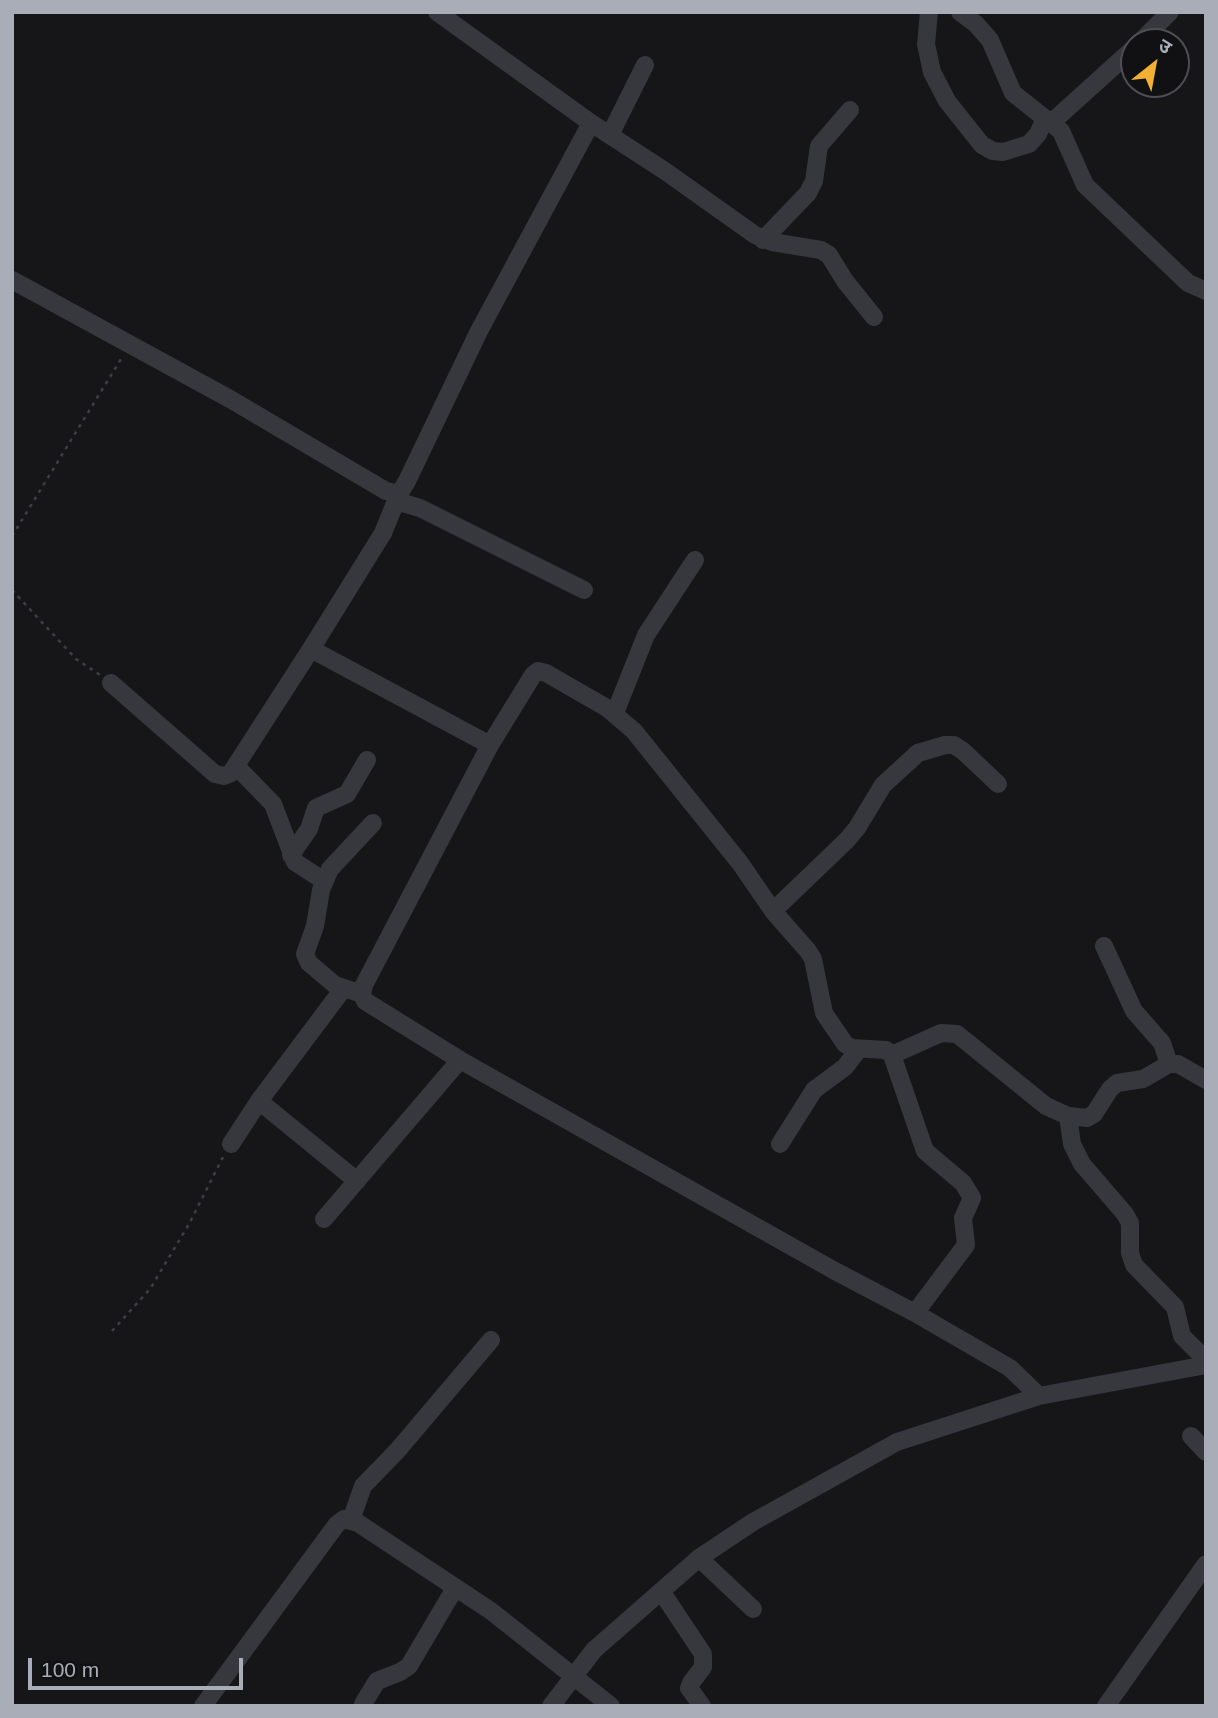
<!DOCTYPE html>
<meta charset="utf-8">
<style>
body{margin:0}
#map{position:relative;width:1218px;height:1718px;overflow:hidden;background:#161618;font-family:Arial,"Noto Sans Devanagari",sans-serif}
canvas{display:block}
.frame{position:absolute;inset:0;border:14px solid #a8adb8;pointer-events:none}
.north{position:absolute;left:1120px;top:28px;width:70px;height:70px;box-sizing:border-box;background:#111113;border:2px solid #4d4f55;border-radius:50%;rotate:31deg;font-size:19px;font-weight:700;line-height:28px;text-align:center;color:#a8adb8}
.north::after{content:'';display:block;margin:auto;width:24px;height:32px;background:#f2b134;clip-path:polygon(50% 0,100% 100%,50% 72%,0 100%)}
.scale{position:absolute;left:28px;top:1658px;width:215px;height:32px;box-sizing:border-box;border:4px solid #a8adb8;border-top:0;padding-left:9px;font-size:21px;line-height:24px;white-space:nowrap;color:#a8adb8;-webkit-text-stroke:5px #111113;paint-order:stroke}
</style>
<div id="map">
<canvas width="1218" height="1718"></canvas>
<div class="frame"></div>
<div class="north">उ</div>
<div class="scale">100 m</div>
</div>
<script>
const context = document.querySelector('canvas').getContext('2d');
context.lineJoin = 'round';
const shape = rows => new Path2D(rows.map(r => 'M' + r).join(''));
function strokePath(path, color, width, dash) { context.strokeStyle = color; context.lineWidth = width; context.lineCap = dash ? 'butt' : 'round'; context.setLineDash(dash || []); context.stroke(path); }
const path = shape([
 [12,536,121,359],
 [12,590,76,659,100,675],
 [112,1331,150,1289,189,1224,224,1155]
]);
const minor = shape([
 [437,12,591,123,665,171,755,235,772,242,821,250,829,255,845,281,874,317],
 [929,12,926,44,932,72,947,101,982,145,993,151,1003,152,1029,144,1038,134,1045,118],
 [960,12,976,24,990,40,1013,93,1061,131,1085,185,1188,283,1206,291],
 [1140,42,1170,12],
 [1051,123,1134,48],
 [610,135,645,65],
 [763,240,808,193,814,181,819,146,850,110],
 [12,280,230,399,386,491,396,493,401,491,407,481,479,331,591,123],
 [396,501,420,508,584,590],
 [311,649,490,745],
 [111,683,215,774,224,776,231,773,311,649,383,533,396,501,396,493],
 [615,713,646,635,695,560],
 [236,766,273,804,295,862,324,881],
 [291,855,309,829,316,808,347,794,367,760],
 [773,911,847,840,857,828,883,785,918,753,945,745,954,745,963,751,998,784],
 [1104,946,1134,1011,1162,1043,1169,1064],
 [362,994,335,985,309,963,305,954,315,926,321,890,330,869,373,823],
 [892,1055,941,1033,957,1034,1046,1106,1068,1116,1087,1118,1094,1114,1110,1089,1117,1083,1143,1079,1169,1064,1178,1064,1206,1080],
 [259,1101,357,1181],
 [1068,1116,1072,1144,1082,1164,1125,1214,1130,1223,1130,1253,1134,1265,1175,1307,1182,1336,1206,1360],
 [231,1144,259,1101,343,989],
 [780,1144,814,1090,845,1067,859,1049],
 [324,1219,460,1060],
 [915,1313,966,1245,963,1218,972,1198,963,1183,925,1151,892,1055,886,1050,852,1048,845,1044,824,1013,813,959,808,951,773,911,740,863,634,731,607,708,546,673,538,671,533,675,490,745,364,985,362,994,365,1001,460,1060,835,1271,915,1313,1010,1368,1039,1396],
 [1191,1436,1206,1452],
 [351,1520,363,1486,397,1451,491,1340],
 [699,1558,753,1609],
 [661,1591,703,1654,703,1667,691,1683,689,1688,702,1706],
 [363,1704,377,1681,400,1672,409,1666,455,1588],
 [203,1706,337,1524,344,1519,358,1523,491,1611,611,1706],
 [551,1706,594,1650,699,1558,753,1522,897,1442,1039,1396,1206,1365],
 [1106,1706,1206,1564]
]);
strokePath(path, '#3d3f44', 2.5, [3.5, 5]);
strokePath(minor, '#37383d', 18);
</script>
